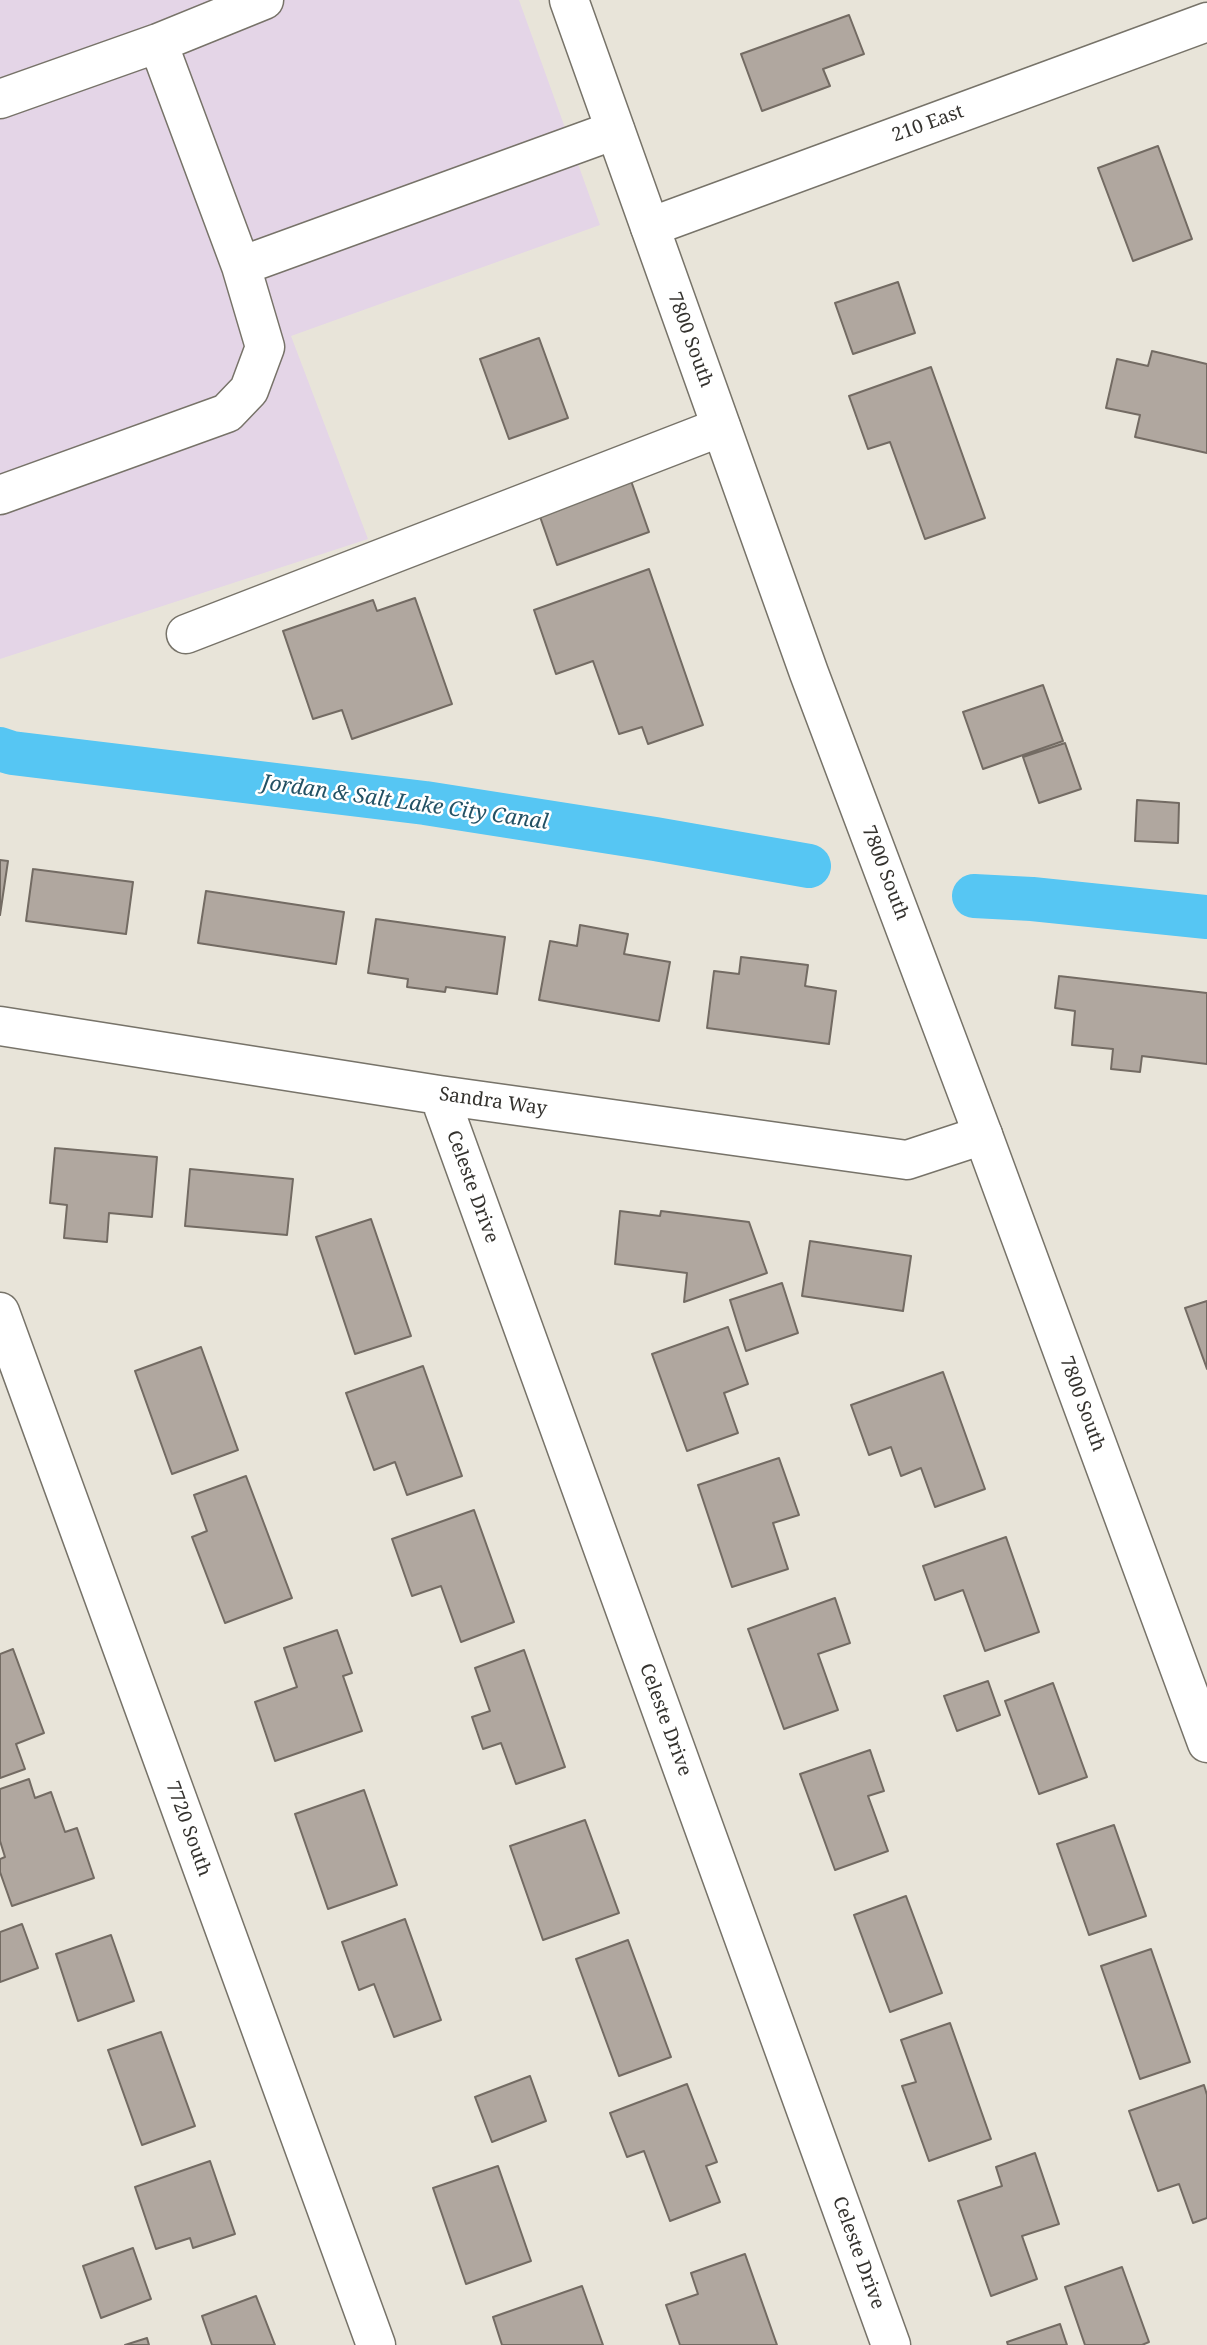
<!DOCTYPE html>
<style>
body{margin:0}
canvas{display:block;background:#e8e4d9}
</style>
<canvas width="1207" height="2345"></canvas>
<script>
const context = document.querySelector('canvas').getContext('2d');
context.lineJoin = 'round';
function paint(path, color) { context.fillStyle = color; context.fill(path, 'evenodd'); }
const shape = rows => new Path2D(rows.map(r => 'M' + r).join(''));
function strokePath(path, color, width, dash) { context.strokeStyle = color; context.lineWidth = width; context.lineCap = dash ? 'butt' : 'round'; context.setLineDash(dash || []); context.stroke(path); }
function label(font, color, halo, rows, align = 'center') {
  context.font = font + ' "Noto Serif",serif'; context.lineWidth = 5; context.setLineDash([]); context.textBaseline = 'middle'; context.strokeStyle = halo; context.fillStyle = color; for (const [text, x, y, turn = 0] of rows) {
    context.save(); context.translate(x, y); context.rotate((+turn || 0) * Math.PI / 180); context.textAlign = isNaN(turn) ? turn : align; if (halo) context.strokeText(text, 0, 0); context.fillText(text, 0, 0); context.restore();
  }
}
const education = shape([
 [0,0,519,0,600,225,291,336,368,539,0,659]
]);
const canal = shape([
 [0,749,12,753,425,803,655,839,809,866],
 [974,896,1032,899,1207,917]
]);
const building = shape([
 [849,15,864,54,823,69,830,86,762,111,741,54,849,15],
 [1158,146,1192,239,1133,261,1098,168,1158,146],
 [898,282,915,333,853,354,835,303,898,282],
 [539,338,568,418,509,439,480,359,539,338],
 [1152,351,1207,364,1207,453,1135,437,1140,415,1106,408,1117,359,1148,366,1152,351],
 [931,367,985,518,925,539,890,442,868,449,849,396,931,367],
 [630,478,649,532,557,565,538,511,630,478],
 [649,569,703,725,648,744,642,727,619,734,593,661,556,674,534,610,649,569],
 [415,598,452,704,352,739,342,710,313,719,283,631,373,600,377,611,415,598],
 [1043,685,1063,741,983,769,963,712,1043,685],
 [1065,743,1081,789,1039,803,1023,757,1065,743],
 [1137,800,1179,803,1178,843,1135,841,1137,800],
 [0,860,8,861,0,915,0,860],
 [33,869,133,882,126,934,26,921,33,869],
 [206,891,344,912,336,964,198,943,206,891],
 [376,919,505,937,497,994,446,987,445,992,407,987,408,979,368,973,376,919],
 [580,925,628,934,624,954,670,962,659,1021,539,1000,550,941,577,946,580,925],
 [741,957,808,965,805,986,836,991,829,1044,707,1028,714,971,739,974,741,957],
 [1059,976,1207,993,1207,1064,1142,1056,1140,1072,1111,1069,1113,1049,1072,1045,1075,1011,1055,1008,1059,976],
 [55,1148,157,1157,152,1217,109,1213,107,1242,64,1238,67,1205,50,1203,55,1148],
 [190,1169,293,1179,287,1235,185,1226,190,1169],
 [620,1211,660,1216,661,1211,749,1222,767,1273,684,1302,687,1273,615,1264,620,1211],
 [371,1219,411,1336,355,1354,316,1237,371,1219],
 [810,1241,911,1256,903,1311,802,1296,810,1241],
 [782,1283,798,1333,746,1351,730,1300,782,1283],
 [1207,1301,1207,1369,1185,1308,1207,1301],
 [728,1327,748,1384,724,1393,738,1433,687,1451,652,1354,728,1327],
 [201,1347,238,1450,172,1474,135,1371,201,1347],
 [423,1366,462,1476,407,1495,395,1462,374,1470,346,1393,423,1366],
 [943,1372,985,1489,935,1507,921,1468,901,1476,891,1447,869,1455,851,1405,943,1372],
 [779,1458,799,1515,773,1523,788,1569,732,1587,698,1485,779,1458],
 [246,1476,292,1598,225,1623,192,1537,207,1531,194,1495,246,1476],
 [474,1510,514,1622,461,1642,441,1586,412,1596,392,1539,474,1510],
 [1006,1537,1039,1632,985,1651,963,1590,935,1600,923,1566,1006,1537],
 [835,1598,850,1643,818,1654,838,1710,784,1729,748,1629,835,1598],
 [337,1630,352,1673,343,1676,362,1731,275,1761,255,1702,297,1687,284,1648,337,1630],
 [13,1649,44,1733,16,1744,25,1769,0,1778,0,1654,13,1649],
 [524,1650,565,1767,516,1784,501,1743,483,1749,472,1717,490,1711,475,1668,524,1650],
 [988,1681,1000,1715,957,1731,944,1696,988,1681],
 [1053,1683,1087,1777,1039,1794,1005,1701,1053,1683],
 [870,1750,884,1791,868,1796,888,1851,835,1870,800,1774,870,1750],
 [29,1779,35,1798,51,1792,65,1832,77,1828,94,1878,12,1906,0,1872,0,1859,5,1857,0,1841,0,1789,29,1779],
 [364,1790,397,1885,328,1909,295,1814,364,1790],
 [585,1820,619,1913,543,1940,510,1846,585,1820],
 [1114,1825,1146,1916,1089,1935,1057,1844,1114,1825],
 [906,1896,942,1993,890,2012,854,1915,906,1896],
 [405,1919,441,2020,394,2037,374,1984,359,1990,342,1942,405,1919],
 [22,1924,38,1968,0,1982,0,1932,22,1924],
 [111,1935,134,2001,78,2021,56,1954,111,1935],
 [628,1940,671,2057,619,2076,576,1959,628,1940],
 [1151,1949,1190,2062,1140,2079,1101,1966,1151,1949],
 [950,2023,991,2139,929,2161,902,2086,916,2082,901,2040,950,2023],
 [161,2032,195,2126,142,2145,108,2050,161,2032],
 [530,2076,546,2121,492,2142,475,2097,530,2076],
 [687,2084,717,2162,706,2166,720,2202,670,2221,644,2151,627,2157,610,2113,687,2084],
 [1204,2085,1207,2095,1207,2218,1193,2223,1179,2184,1158,2191,1129,2111,1204,2085],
 [1035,2153,1059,2224,1022,2236,1037,2279,991,2296,958,2201,1002,2186,996,2167,1035,2153],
 [210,2161,235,2234,193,2248,190,2238,156,2249,135,2187,210,2161],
 [498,2166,531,2261,466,2284,433,2188,498,2166],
 [133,2248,151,2299,101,2318,83,2266,133,2248],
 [745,2254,777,2345,680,2345,666,2305,698,2294,691,2273,745,2254],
 [1122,2267,1149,2342,1142,2345,1085,2345,1065,2287,1122,2267],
 [582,2286,603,2345,502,2345,493,2317,582,2286],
 [256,2296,275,2345,212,2345,202,2316,256,2296],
 [1060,2324,1067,2345,1008,2345,1007,2342,1060,2324],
 [147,2338,149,2345,125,2345,147,2338]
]);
const minor = shape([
 [0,99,158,43,264,0],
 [650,227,1207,22],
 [241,266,615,130],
 [0,495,227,413,249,390,265,347,241,266,158,43],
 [186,634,721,427],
 [0,1026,439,1095,907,1160,983,1135],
 [439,1095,891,2345],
 [0,1312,376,2345]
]);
const major = shape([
 [569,0,809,673,983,1135,1207,1743]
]);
const streetNames = [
 ["210 East",928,124,-20],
 ["7800 South",690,340,70],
 ["7800 South",885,873,69],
 ["Sandra Way",493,1102,8],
 ["Celeste Drive",472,1187,70],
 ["7800 South",1082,1404,70],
 ["Celeste Drive",665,1720,70],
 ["7720 South",188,1829,70],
 ["Celeste Drive",858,2253,70]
];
const waterNames = [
 ["Jordan & Salt Lake City Canal",405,803,8]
];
paint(education, '#e4d5e7');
strokePath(canal, '#56c6f3', 44);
paint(building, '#b0a79f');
strokePath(building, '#736b63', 2);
strokePath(minor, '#777369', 41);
strokePath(major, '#777369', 41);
strokePath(minor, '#fff', 38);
strokePath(major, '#fff', 38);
label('19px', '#34322e', '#fff', streetNames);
label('italic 21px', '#235164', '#fff', waterNames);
</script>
